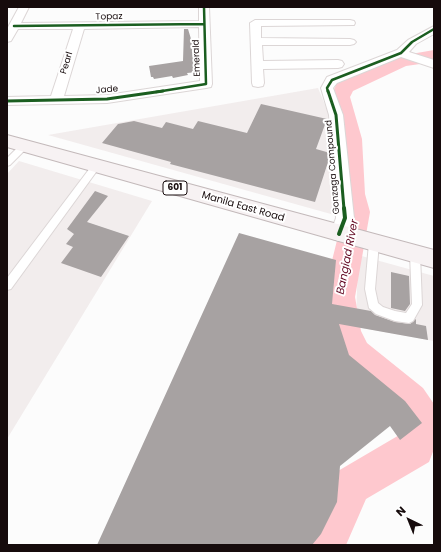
<!DOCTYPE html>
<style>
body{margin:0}
#map{position:relative;width:441px;height:552px;overflow:hidden;background:#fcfcfc;font-family:Poppins,sans-serif}
canvas{display:block}
.frame{position:absolute;inset:0;border:8px solid #160b0c;pointer-events:none}
.north{position:absolute;left:389px;top:500px;width:40px;height:40px;-webkit-text-stroke:3px #fff;paint-order:stroke;rotate:317deg;font-size:11px;font-weight:700;line-height:16px;text-align:center;color:#160b0c}
.north::after{content:'';display:block;margin:auto;width:14px;height:18px;background:#160b0c;clip-path:polygon(50% 0,100% 100%,50% 72%,0 100%)}
</style>
<div id="map">
<canvas width="441" height="552"></canvas>
<div class="frame"></div>
<div class="north">N</div>
</div>
<script>
const context = document.querySelector('canvas').getContext('2d');
context.lineJoin = 'round';
function paint(path, color) { context.fillStyle = color; context.fill(path, 'evenodd'); }
const shape = rows => new Path2D(rows.map(r => 'M' + r).join(''));
function strokePath(path, color, width, dash) { context.strokeStyle = color; context.lineWidth = width; context.lineCap = dash ? 'butt' : 'round'; context.setLineDash(dash || []); context.stroke(path); }
function label(font, color, halo, rows, align = 'center') {
  context.font = font + ' Poppins,sans-serif'; context.lineWidth = 4; context.setLineDash([]); context.textBaseline = 'middle'; context.strokeStyle = halo; context.fillStyle = color; for (const [text, x, y, turn = 0] of rows) {
    context.save(); context.translate(x, y); context.rotate((+turn || 0) * Math.PI / 180); context.textAlign = isNaN(turn) ? turn : align; if (halo) context.strokeText(text, 0, 0); context.fillText(text, 0, 0); context.restore();
  }
}
const built = shape([
 [318,88,328,112,338,216,48,135],
 [19,161,152,201,7,439,7,174],
 [358,255,434,276,434,341,356,327]
]);
const river = shape([
 [434,50,434,62,406,66,353,91,350,97,362,139,365,194,370,212,355,297,361,331,367,343,423,388,434,404,434,449,429,462,366,499,346,545,302,545,338,471,401,434,405,426,397,414,343,367,329,332,323,297,344,212,339,194,338,139,330,97,337,83,394,57,434,50]
]);
const building = shape([
 [184,29,188,29,198,62,198,72,187,73,188,75,173,78,172,76,154,79,153,77,151,77,149,66,183,61],
 [261,104,327,119,316,149,330,153,330,156,315,202,170,164,171,162,102,143,118,124,134,121,162,128,166,122,193,129,198,121,247,133],
 [95,191,108,196,87,222,129,236,101,277,61,263,73,247,66,244,74,234,67,229],
 [239,233,336,260,332,304,371,311,375,315,395,322,410,324,416,319,416,324,426,326,428,340,339,324,349,355,405,401,422,423,400,440,390,426,340,466,337,502,321,534,312,545,97,545],
 [391,272,409,276,410,304,405,311,391,308]
]);
const lane = shape([
 [24,143,28,146,27,148,10,165,7,166,7,158,21,144,24,143],
 [96,163,100,166,99,168,11,289,7,290,7,278,93,164,96,163],
 [374,239,377,240,379,243,375,289,378,303,383,307,395,311,406,313,412,304,410,254,412,251,415,250,418,251,420,254,422,305,413,321,409,323,395,321,376,314,369,308,365,289,369,243,371,240,374,239]
]);
const street = shape([
 [19,7,29,7,21,23,199,21,199,7,209,7,212,84,211,87,206,88,107,103,7,105,7,97,51,96,73,29,18,29,11,41,7,42,7,29,19,7],
 [199,27,200,81,107,95,64,96,84,29,199,27],
 [255,20,350,20,354,21,355,23,354,25,261,26,261,38,350,39,354,40,356,42,354,44,350,45,262,45,263,61,338,60,342,61,344,64,342,67,338,68,263,69,264,83,263,86,258,87,253,86,252,83,250,23,255,20],
 [434,26,434,34,416,44,409,52,434,60,434,68,401,57,337,83,333,88,343,115,354,218,345,239,339,241,333,239,330,234,336,218,329,115,321,88,327,77,397,50,408,40,434,26]
]);
const primary = shape([
 [7,135,434,250,434,268,7,147,7,135]
]);
const cyclewayFar2 = shape([
 [14,26,204,24],
 [156,92,206,84,204,7],
 [328,92,327,88,332,80,401,53,412,42,434,29]
]);
const cyclewayFar1 = shape([
 [328,91,336,115,344,209],
 [7,101,107,99,163,91]
]);
const cycleway = shape([
 [339,234,345,218,344,208]
]);
const farStreetnames = [
 ["Topaz",109,17,-1],
 ["Emerald",197,58,-92],
 ["Pearl",67,63,-73],
 ["Jade",107,90,-5],
 ["Gonzaga Compound",333,167,-95]
];
const shields = [
 [175,188,24]
];
const shieldNames = [
 ["601",175,188]
];
const streetNames = [
 ["Manila East Road",243,207,16]
];
const waterNames = [
 ["Bangiad River",348,257,-79]
];
paint(built, '#f2eded');
paint(river, '#fec8ce');
paint(building, '#a7a2a2');
strokePath(lane, '#dcd6d6', 2);
strokePath(street, '#dcd6d6', 2);
strokePath(primary, '#c3b9ba', 2);
paint(lane, '#fff');
paint(street, '#fff');
paint(primary, '#f7f2f3');
strokePath(cyclewayFar2, '#1b5e20', 2.5);
strokePath(cyclewayFar1, '#1b5e20', 3);
strokePath(cycleway, '#1b5e20', 4);
label('9px', '#160b0c', '#fff', farStreetnames);
for (const [x, y, w] of shields) { const box = new Path2D(); box.roundRect(x - w / 2, y - 7, w, 14, 3); context.fillStyle = '#fff'; context.fill(box); strokePath(box, '#160b0c', 1); }
label('bold 9px', '#160b0c', null, shieldNames);
label('10px', '#160b0c', '#fff', streetNames);
label('italic 11px', '#620822', '#fff', waterNames);
</script>
